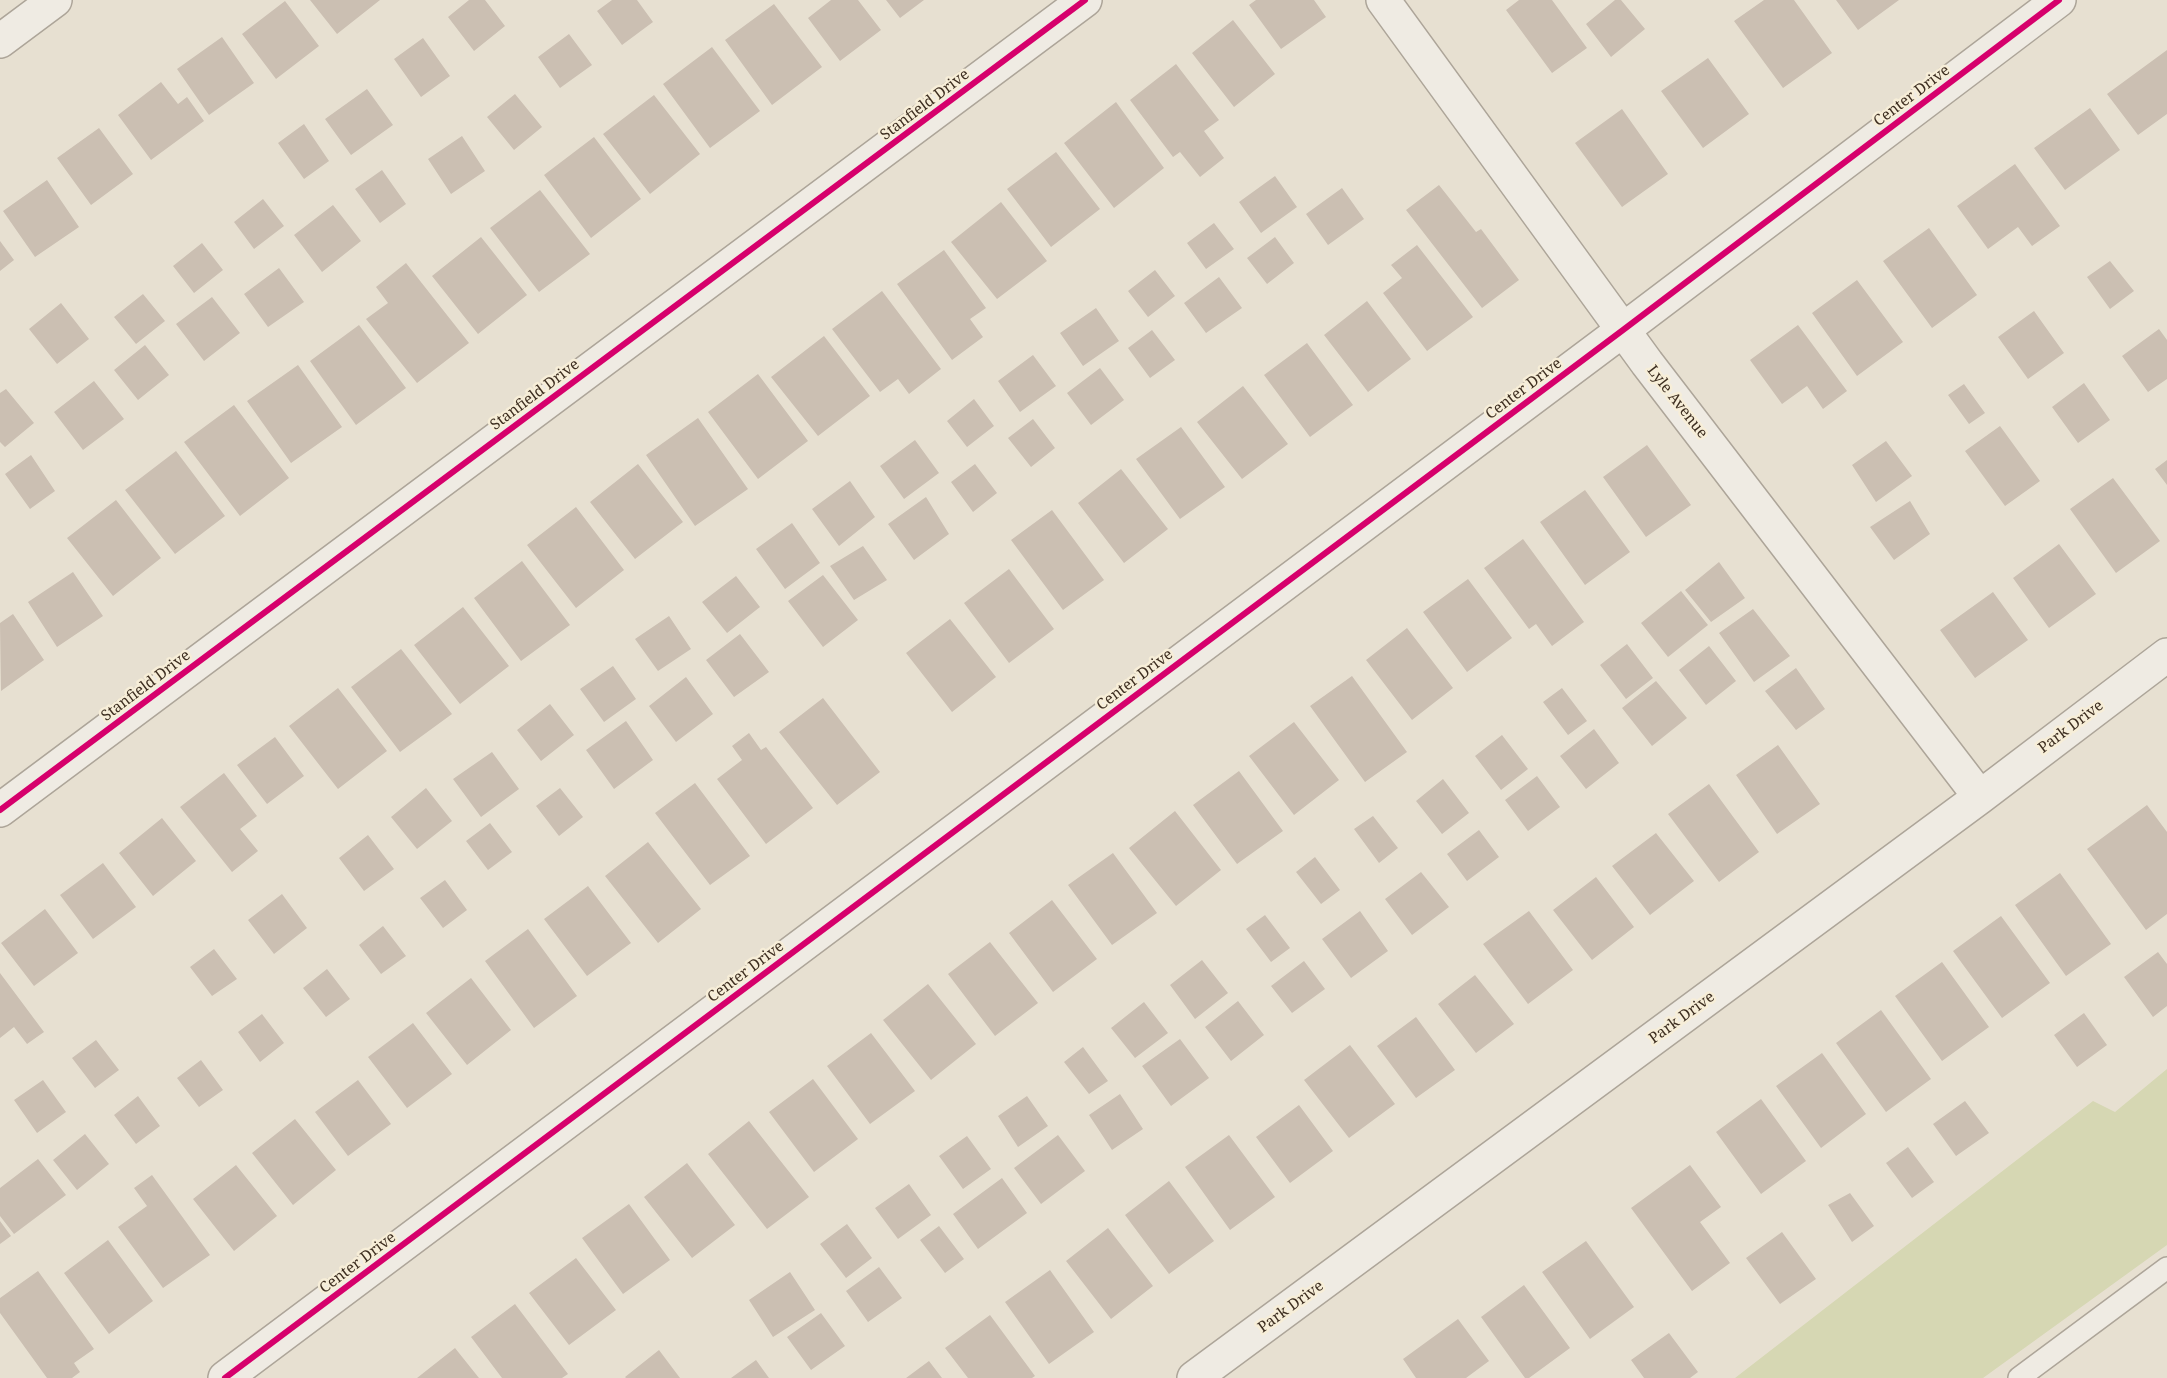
<!DOCTYPE html>
<style>
body{margin:0}
canvas{display:block;background:#e7e0d1}
</style>
<canvas width="2167" height="1378"></canvas>
<script>
const context = document.querySelector('canvas').getContext('2d');
context.lineJoin = 'round';
function paint(path, color) { context.fillStyle = color; context.fill(path, 'evenodd'); }
const shape = rows => new Path2D(rows.map(r => 'M' + r).join(''));
function strokePath(path, color, width, dash) { context.strokeStyle = color; context.lineWidth = width; context.lineCap = dash ? 'butt' : 'round'; context.setLineDash(dash || []); context.stroke(path); }
function label(font, color, halo, rows, align = 'center') {
  context.font = font + ' "Noto Serif",serif'; context.lineWidth = 5; context.setLineDash([]); context.textBaseline = 'middle'; context.strokeStyle = halo; context.fillStyle = color; for (const [text, x, y, turn = 0] of rows) {
    context.save(); context.translate(x, y); context.rotate((+turn || 0) * Math.PI / 180); context.textAlign = isNaN(turn) ? turn : align; if (halo) context.strokeText(text, 0, 0); context.fillText(text, 0, 0); context.restore();
  }
}
const green = shape([
 [2167,1069,2167,1245,1983,1378,1735,1378,2093,1101,2115,1112]
]);
const building = shape([
 [310,0,380,0,337,34],
 [469,0,485,0,505,26,474,51,448,17],
 [612,0,637,0,653,22,622,45,597,11],
 [831,0,858,0,881,30,840,61,808,18],
 [886,0,924,0,900,18],
 [1256,0,1314,0,1326,17,1281,49,1249,5],
 [1519,0,1552,0,1587,48,1552,73,1506,10],
 [1615,0,1621,0,1645,29,1611,57,1586,24],
 [1764,0,1794,0,1832,53,1783,88,1734,21],
 [1836,0,1899,0,1858,30],
 [285,1,319,46,276,79,242,34],
 [774,4,822,67,772,105,725,40],
 [1233,20,1275,74,1234,107,1192,53],
 [569,34,592,65,560,88,538,57],
 [222,37,254,83,209,115,177,69],
 [423,38,450,76,421,97,394,59],
 [712,47,760,111,710,148,663,84],
 [2167,50,2167,114,2138,135,2107,94],
 [1708,58,1749,114,1703,148,1661,91],
 [1176,64,1219,120,1204,131,1224,158,1200,177,1180,152,1173,157,1130,100],
 [161,82,178,104,187,97,204,121,151,160,118,115],
 [367,89,393,125,351,155,325,119],
 [515,94,542,127,514,150,487,117],
 [654,95,700,154,650,194,603,134],
 [1116,102,1164,168,1114,208,1064,143],
 [2090,108,2120,150,2065,190,2034,148],
 [1622,109,1668,174,1622,207,1575,143],
 [304,124,329,161,304,179,278,143],
 [99,128,133,174,91,205,57,158],
 [462,136,485,171,451,194,428,159],
 [594,137,641,199,591,238,544,175],
 [1056,152,1100,209,1051,247,1007,189],
 [2015,164,2060,226,2032,246,2018,227,1988,249,1957,206],
 [382,170,406,204,380,223,355,189],
 [1275,176,1297,207,1261,233,1239,202],
 [47,180,79,227,35,257,3,211],
 [1439,185,1476,232,1481,229,1519,280,1482,308,1406,210],
 [1342,188,1364,219,1328,245,1306,214],
 [540,190,590,254,539,292,490,228],
 [263,199,284,226,254,249,234,222],
 [1001,202,1047,261,997,299,951,242],
 [333,205,361,241,322,272,294,235],
 [1214,223,1234,249,1206,269,1187,243],
 [1929,228,1977,295,1932,328,1883,261],
 [481,237,527,295,478,334,432,276],
 [1275,237,1294,263,1267,284,1247,258],
 [0,241,14,260,0,271],
 [202,243,223,270,194,293,173,266],
 [1417,245,1473,317,1427,351,1383,293,1402,278,1391,265],
 [944,250,986,308,970,319,983,337,952,360,897,284],
 [2110,261,2134,291,2110,309,2087,277],
 [406,263,469,343,417,383,366,319,388,303,376,287],
 [279,268,304,302,268,327,244,294],
 [1155,270,1175,296,1148,317,1128,291],
 [1219,277,1242,308,1206,333,1184,303],
 [1857,280,1903,342,1857,376,1812,313],
 [882,291,941,369,909,394,898,379,880,392,832,329],
 [143,294,165,321,136,344,114,317],
 [212,297,240,333,204,361,176,324],
 [1367,301,1411,359,1368,392,1324,335],
 [61,303,89,339,57,364,29,329],
 [1096,308,1119,341,1083,366,1060,333],
 [2034,311,2064,353,2028,379,1998,337],
 [359,325,406,388,356,425,310,361],
 [1798,325,1847,391,1823,409,1807,386,1782,404,1750,360],
 [2159,329,2167,340,2167,379,2148,392,2122,356],
 [1152,330,1175,360,1150,378,1128,348],
 [824,336,870,396,818,436,771,377],
 [1307,343,1353,405,1310,437,1264,375],
 [145,345,169,375,138,400,114,370],
 [1033,355,1056,386,1020,412,998,381],
 [298,365,342,427,291,463,247,401],
 [1100,368,1124,400,1091,425,1067,393],
 [758,374,808,441,758,479,708,412],
 [94,381,124,419,83,450,54,412],
 [2084,383,2110,420,2078,443,2052,407],
 [1964,384,1985,413,1969,424,1948,395],
 [1243,386,1288,444,1242,479,1197,422],
 [6,389,34,423,5,447,0,442,0,393],
 [974,399,994,426,967,447,947,421],
 [234,405,289,478,240,516,184,442],
 [698,418,748,489,695,526,646,455],
 [1033,419,1055,448,1031,467,1008,438],
 [2000,426,2040,481,2005,506,1965,451],
 [1181,427,1225,487,1180,519,1136,459],
 [915,440,939,473,904,499,880,466],
 [1886,441,1912,476,1876,502,1852,465],
 [1647,445,1691,505,1646,537,1603,477],
 [176,451,225,516,175,554,125,490],
 [31,455,55,491,30,509,5,474],
 [2167,460,2167,485,2155,469],
 [638,464,683,522,635,559,590,502],
 [975,464,997,493,973,512,951,482],
 [1121,469,1168,529,1124,563,1078,503],
 [2113,478,2160,541,2116,573,2070,509],
 [850,481,875,517,839,546,812,509],
 [1585,490,1630,552,1585,585,1540,522],
 [926,497,949,534,914,560,888,524],
 [116,500,161,558,113,596,67,538],
 [1910,501,1930,534,1894,560,1870,527],
 [576,507,624,570,576,608,527,545],
 [1052,510,1104,580,1063,610,1011,540],
 [792,523,820,563,785,589,756,549],
 [1523,539,1584,622,1552,646,1536,624,1529,629,1484,568],
 [2059,544,2096,594,2049,628,2013,578],
 [863,546,887,580,854,600,830,566],
 [522,561,570,625,521,661,474,598],
 [1719,562,1745,598,1711,622,1685,590],
 [1009,569,1054,629,1009,663,964,603],
 [73,572,103,616,57,647,28,602],
 [823,575,858,620,823,647,788,601],
 [736,576,760,607,727,633,702,602],
 [1468,579,1512,638,1467,672,1423,612],
 [1681,591,1708,625,1668,657,1641,623],
 [1993,592,2028,640,1975,678,1940,630],
 [463,607,509,666,460,704,414,645],
 [1753,609,1790,656,1754,682,1719,633],
 [13,614,44,660,1,691,0,623],
 [669,616,691,649,658,671,635,639],
 [950,619,996,677,952,712,906,653],
 [1407,628,1453,688,1412,720,1366,660],
 [740,634,769,672,734,697,706,660],
 [1627,644,1653,678,1626,699,1600,665],
 [1709,646,1736,681,1706,705,1679,670],
 [401,649,452,714,400,752,351,687],
 [613,666,636,699,604,722,580,689],
 [1796,668,1825,709,1796,730,1765,691],
 [1352,676,1407,752,1365,782,1310,706],
 [686,677,713,714,676,742,649,706],
 [1656,681,1687,718,1652,746,1622,708],
 [338,688,387,751,338,789,289,726],
 [1562,688,1587,721,1568,735,1543,702],
 [823,698,880,772,837,805,779,732],
 [550,704,574,735,541,761,517,730],
 [626,721,653,760,614,789,586,750],
 [1294,722,1339,780,1294,815,1249,756],
 [1594,729,1619,763,1586,789,1560,756],
 [749,733,761,750,766,747,813,808,766,844,717,779,742,760,732,746],
 [1502,735,1528,769,1501,790,1475,756],
 [275,737,304,776,267,804,237,765],
 [1778,745,1820,804,1777,834,1736,775],
 [492,752,519,789,481,817,453,779],
 [1239,771,1283,831,1237,864,1193,805],
 [224,773,257,816,240,829,258,851,232,872,180,807],
 [1537,776,1560,807,1528,831,1505,800],
 [1443,779,1469,813,1442,834,1416,801],
 [695,783,750,856,710,885,655,813],
 [1709,784,1759,852,1719,882,1668,814],
 [426,788,452,821,417,849,391,817],
 [560,788,583,817,559,836,536,806],
 [2147,805,2167,832,2167,914,2146,930,2087,849],
 [1175,811,1221,870,1176,906,1129,848],
 [1373,816,1398,848,1379,863,1354,829],
 [162,818,196,861,153,896,119,853],
 [490,823,512,852,488,870,466,841],
 [1479,830,1499,857,1467,881,1447,854],
 [1656,833,1694,881,1650,915,1612,866],
 [368,835,394,869,364,891,339,858],
 [648,842,701,909,658,943,605,876],
 [1113,853,1157,913,1112,945,1068,885],
 [1315,857,1340,890,1321,904,1296,872],
 [103,863,136,907,93,939,60,895],
 [1421,872,1449,907,1412,935,1385,899],
 [2060,873,2111,944,2066,976,2015,905],
 [1596,877,1634,927,1592,960,1553,910],
 [445,880,467,910,443,928,420,898],
 [588,886,631,943,587,976,544,919],
 [282,894,307,928,274,954,248,920],
 [1052,900,1097,959,1053,992,1009,933],
 [45,909,78,953,34,986,1,943],
 [1360,911,1388,951,1351,978,1322,939],
 [1529,911,1573,970,1528,1004,1483,944],
 [1265,915,1290,948,1271,962,1246,929],
 [2001,916,2050,983,2002,1018,1953,951],
 [383,926,406,956,381,974,359,945],
 [528,929,577,996,534,1028,485,961],
 [990,942,1038,1003,995,1036,948,974],
 [214,949,237,979,212,996,190,967],
 [2158,952,2167,964,2167,1006,2153,1017,2124,977],
 [1202,960,1228,993,1195,1019,1170,985],
 [1304,961,1325,989,1292,1013,1271,986],
 [1942,962,1989,1027,1942,1061,1895,996],
 [327,969,350,999,326,1017,303,988],
 [0,973,44,1032,27,1044,14,1027,0,1038],
 [1475,975,1514,1024,1476,1053,1438,1004],
 [471,978,511,1030,467,1065,426,1013],
 [928,984,976,1044,931,1080,883,1020],
 [1238,1001,1264,1035,1231,1061,1205,1027],
 [1144,1002,1168,1033,1135,1058,1111,1028],
 [1881,1010,1931,1079,1886,1112,1836,1043],
 [2084,1013,2107,1045,2077,1067,2054,1035],
 [262,1014,284,1043,260,1062,238,1032],
 [1416,1017,1455,1070,1416,1098,1377,1046],
 [413,1023,452,1074,407,1108,368,1057],
 [871,1033,915,1091,870,1124,827,1066],
 [1180,1039,1209,1078,1171,1106,1142,1066],
 [96,1040,119,1070,95,1088,72,1058],
 [1350,1045,1395,1104,1349,1138,1304,1080],
 [1083,1047,1108,1081,1089,1094,1064,1062],
 [1822,1053,1866,1114,1821,1148,1776,1086],
 [201,1060,223,1090,199,1107,177,1078],
 [813,1079,858,1139,814,1172,769,1112],
 [43,1080,66,1112,37,1133,14,1100],
 [358,1080,391,1124,348,1156,315,1112],
 [1120,1094,1143,1129,1112,1150,1089,1115],
 [138,1096,160,1126,136,1144,114,1115],
 [1027,1096,1048,1126,1018,1147,998,1116],
 [1761,1099,1806,1161,1761,1194,1716,1132],
 [1965,1101,1989,1133,1956,1156,1933,1124],
 [1299,1105,1333,1151,1290,1183,1256,1137],
 [295,1119,336,1170,293,1205,252,1153],
 [749,1121,809,1197,767,1229,708,1154],
 [85,1134,109,1164,77,1190,53,1160],
 [1058,1135,1085,1171,1041,1204,1014,1168],
 [1229,1135,1275,1197,1230,1230,1185,1167],
 [967,1136,991,1169,963,1189,939,1156],
 [1908,1147,1934,1182,1912,1198,1886,1163],
 [38,1159,66,1195,14,1234,0,1216,0,1188],
 [687,1163,735,1225,692,1258,644,1197],
 [236,1165,277,1216,234,1251,193,1199],
 [1690,1165,1721,1207,1700,1222,1730,1263,1692,1291,1631,1208],
 [152,1175,210,1255,163,1288,118,1227,147,1206,134,1188],
 [1002,1178,1027,1213,978,1249,953,1214],
 [1169,1181,1214,1241,1169,1274,1125,1215],
 [909,1184,931,1215,898,1239,875,1208],
 [1850,1193,1874,1226,1852,1242,1828,1205],
 [629,1204,670,1260,623,1294,582,1238],
 [0,1221,11,1236,0,1244],
 [847,1224,872,1258,846,1278,820,1244],
 [939,1226,964,1259,945,1273,920,1240],
 [1108,1228,1153,1286,1111,1319,1066,1261],
 [1782,1232,1816,1279,1780,1304,1746,1258],
 [108,1240,153,1301,109,1334,64,1273],
 [1586,1241,1634,1307,1590,1339,1542,1272],
 [576,1258,616,1310,569,1345,529,1293],
 [879,1267,902,1298,868,1322,846,1291],
 [1050,1270,1094,1332,1049,1364,1005,1302],
 [38,1271,94,1349,74,1363,80,1372,72,1378,47,1378,0,1313,0,1298],
 [790,1272,815,1310,773,1337,749,1300],
 [1524,1285,1570,1348,1529,1378,1525,1378,1481,1317],
 [515,1304,568,1374,562,1378,502,1378,471,1337],
 [821,1313,845,1346,811,1370,787,1337],
 [990,1315,1035,1376,1032,1378,968,1378,945,1348],
 [1458,1319,1489,1361,1466,1378,1416,1378,1403,1359],
 [1669,1333,1698,1372,1690,1378,1644,1378,1631,1360],
 [455,1348,479,1378,417,1378],
 [659,1350,680,1378,626,1378,625,1377],
 [756,1360,769,1378,731,1378],
 [929,1361,942,1378,906,1378]
]);
const service = shape([
 [2019,1378,2167,1268]
]);
const minor = shape([
 [1383,0,1647,363,1980,797],
 [0,41,55,0],
 [0,810,1085,0],
 [225,1378,1623,330,2059,0],
 [1194,1378,1980,797,2167,655]
]);
const cycleway = shape([
 [0,810,1085,0],
 [225,1378,1623,330,2059,0]
]);
const streetNames = [
 ["Center Drive",1912,96,-37],
 ["Stanfield Drive",925,105,-37],
 ["Center Drive",1524,389,-37],
 ["Stanfield Drive",535,395,-37],
 ["Lyle Avenue",1677,402,52],
 ["Center Drive",1135,680,-37],
 ["Stanfield Drive",146,686,-37],
 ["Park Drive",2071,727,-37],
 ["Center Drive",746,972,-37],
 ["Park Drive",1682,1018,-36],
 ["Center Drive",358,1263,-37],
 ["Park Drive",1291,1307,-36]
];
paint(green, '#d6d7b3');
paint(building, '#cbbfb2');
strokePath(service, '#ada599', 24);
strokePath(minor, '#ada599', 36);
strokePath(service, '#efebe3', 21);
strokePath(minor, '#efebe3', 33);
strokePath(cycleway, '#d6006c', 6);
label('15px', '#3d2e20', '#f7eed8', streetNames);
</script>
